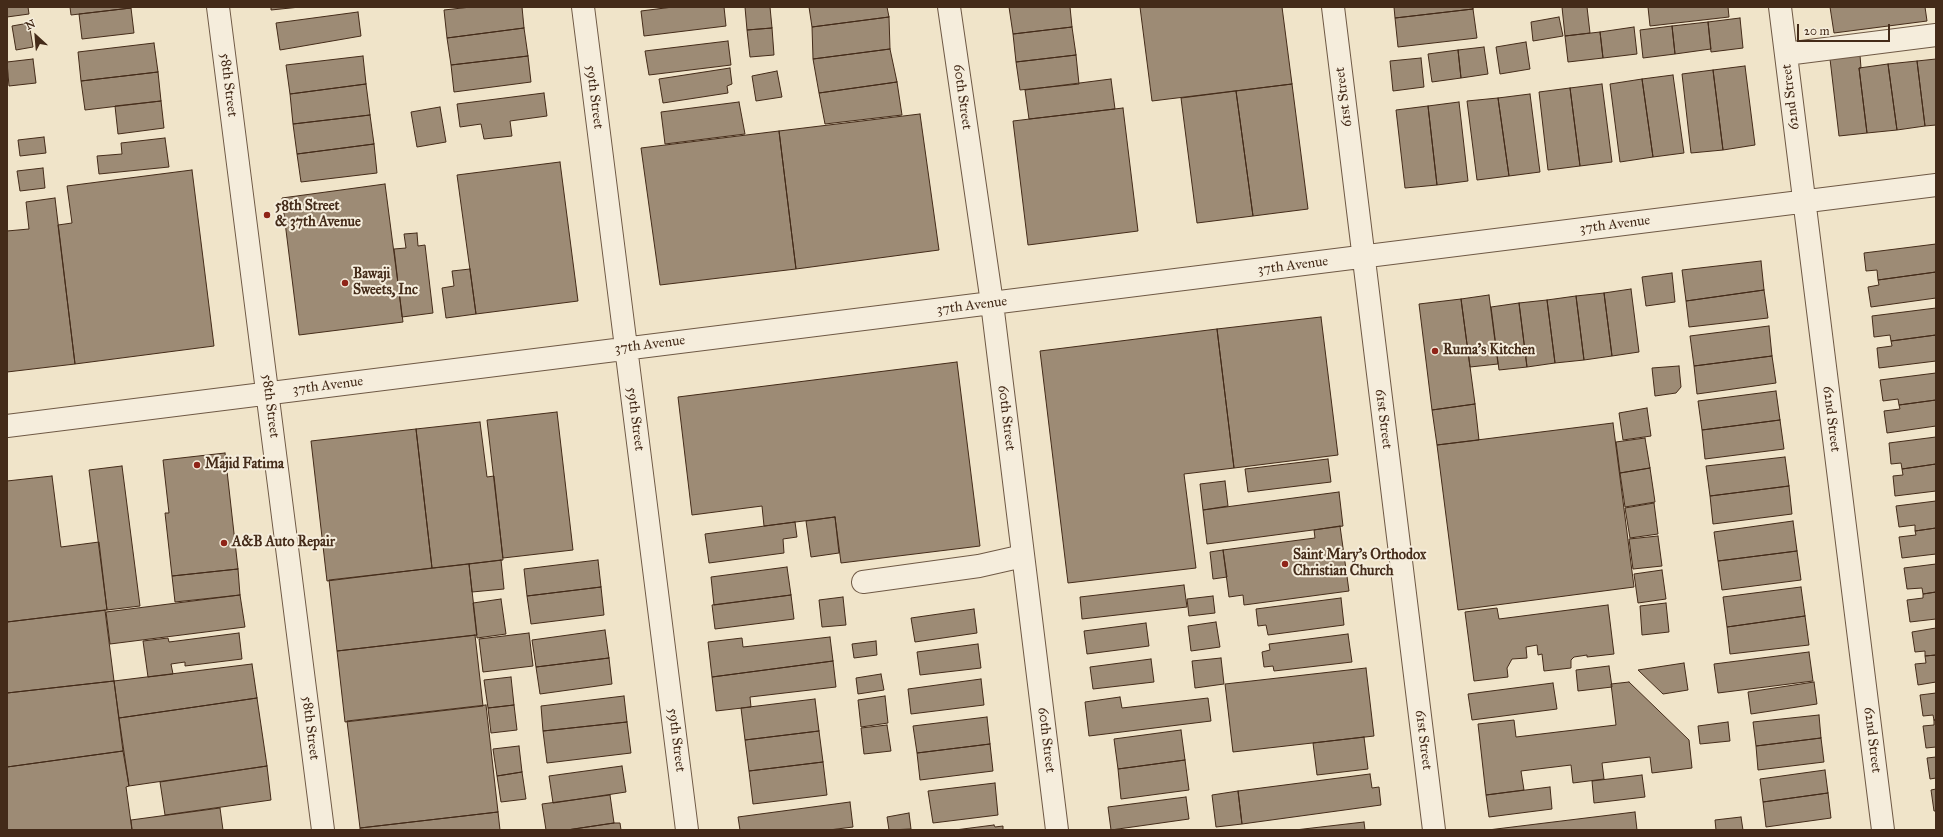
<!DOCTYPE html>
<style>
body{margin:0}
#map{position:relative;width:1943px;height:837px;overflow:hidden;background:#f0e4c9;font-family:"IM FELL Great Primer",serif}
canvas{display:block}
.frame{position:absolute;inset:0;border:8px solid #442b19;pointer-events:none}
.north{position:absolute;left:16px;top:16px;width:40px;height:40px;-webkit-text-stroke:3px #f5eddc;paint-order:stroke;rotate:334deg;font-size:11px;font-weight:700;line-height:16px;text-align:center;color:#442b19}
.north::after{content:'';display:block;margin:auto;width:14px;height:18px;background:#442b19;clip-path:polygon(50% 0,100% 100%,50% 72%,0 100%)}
.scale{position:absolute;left:1797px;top:24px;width:93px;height:18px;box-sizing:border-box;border:2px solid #442b19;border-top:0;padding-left:5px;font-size:12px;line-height:14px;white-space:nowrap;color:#442b19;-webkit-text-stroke:3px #f5eddc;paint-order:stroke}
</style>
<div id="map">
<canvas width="1943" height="837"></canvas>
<div class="frame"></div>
<div class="north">N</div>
<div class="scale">20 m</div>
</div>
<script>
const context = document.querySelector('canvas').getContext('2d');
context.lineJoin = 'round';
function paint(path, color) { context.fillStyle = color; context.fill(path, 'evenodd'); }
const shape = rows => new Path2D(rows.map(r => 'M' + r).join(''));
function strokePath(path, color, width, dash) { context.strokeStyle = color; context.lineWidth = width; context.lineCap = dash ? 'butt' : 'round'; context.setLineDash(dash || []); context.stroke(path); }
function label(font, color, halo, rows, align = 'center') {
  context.font = font + ' "IM FELL Great Primer",serif'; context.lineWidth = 4; context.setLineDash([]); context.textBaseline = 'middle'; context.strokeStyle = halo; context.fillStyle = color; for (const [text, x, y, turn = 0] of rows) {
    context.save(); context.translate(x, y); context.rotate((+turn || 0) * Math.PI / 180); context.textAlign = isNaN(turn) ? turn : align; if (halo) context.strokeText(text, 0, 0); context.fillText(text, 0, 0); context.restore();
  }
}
const building = shape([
 [7,7,28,7,29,14,7,17,7,7],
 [70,7,130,7,131,8,71,15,70,7],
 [271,7,300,7,271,10,271,7],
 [471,7,522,7,524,28,447,38,444,10,471,7],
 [673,7,724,7,726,26,644,36,641,11,673,7],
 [745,7,770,7,772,28,747,30,745,7],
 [809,7,887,7,889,17,812,27,809,7],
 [1009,7,1070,7,1072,27,1013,34,1009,7],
 [1140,7,1282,7,1292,84,1152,101,1140,7],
 [1394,7,1473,7,1473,9,1395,18,1394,7],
 [1562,7,1587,7,1590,33,1565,36,1562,7],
 [1648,7,1728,7,1729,17,1650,26,1648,7],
 [1830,7,1925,7,1927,21,1834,33,1830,7],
 [131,8,134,33,82,39,79,14,131,8],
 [1473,9,1477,38,1398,47,1395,18,1473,9],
 [358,12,361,36,280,50,276,23,358,12],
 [889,17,890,49,813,59,812,27,889,17],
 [1559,17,1563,36,1533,41,1531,22,1559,17],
 [1740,18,1743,48,1711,52,1708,22,1740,18],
 [1708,22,1711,49,1675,54,1672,26,1708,22],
 [29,23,33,47,16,50,12,26,29,23],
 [1672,26,1675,54,1643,58,1640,30,1672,26],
 [1072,27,1076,55,1016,62,1013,34,1072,27],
 [1634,27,1637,54,1603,58,1600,32,1634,27],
 [524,28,528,56,451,65,447,38,524,28],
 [772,28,774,55,750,57,747,30,772,28],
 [1600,32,1603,58,1568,62,1565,36,1600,32],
 [728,41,731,65,649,75,645,51,728,41],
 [1526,42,1530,69,1500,74,1496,47,1526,42],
 [154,43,158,72,81,81,78,52,154,43],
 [1484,47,1488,74,1461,78,1458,50,1484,47],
 [890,49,897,82,819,93,813,59,890,49],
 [1458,50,1461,78,1432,82,1428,54,1458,50],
 [1076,55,1079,84,1020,90,1016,62,1076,55],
 [1860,55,1861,68,1859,68,1867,133,1839,136,1830,59,1860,55],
 [363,56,366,84,290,94,286,65,363,56],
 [528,56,531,82,454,92,451,65,528,56],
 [1421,58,1424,87,1393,91,1390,61,1421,58],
 [33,59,36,83,9,86,7,62,33,59],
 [1936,59,1936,125,1925,126,1917,61,1936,59],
 [1917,61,1925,126,1897,130,1888,64,1917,61],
 [1888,64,1897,130,1867,133,1859,68,1888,64],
 [1745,66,1755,145,1723,150,1713,70,1745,66],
 [730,68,732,84,727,86,728,93,663,103,659,79,730,68],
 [1713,70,1723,150,1691,153,1682,74,1713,70],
 [777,71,782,97,756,101,752,76,777,71],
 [158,72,161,101,85,110,81,81,158,72],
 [1673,75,1684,153,1653,157,1642,79,1673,75],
 [1111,79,1115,109,1029,119,1025,90,1111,79],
 [1642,79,1653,157,1620,162,1610,84,1642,79],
 [897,82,902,115,825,124,819,93,897,82],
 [366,84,370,115,293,124,290,94,366,84],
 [1292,84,1308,209,1253,216,1236,91,1292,84],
 [1602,84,1612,162,1580,166,1570,88,1602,84],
 [1570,88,1580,166,1548,170,1539,92,1570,88],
 [1236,91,1253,216,1197,223,1181,98,1236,91],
 [544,93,547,116,510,121,512,136,484,139,481,124,460,127,457,104,544,93],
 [1530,94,1540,172,1509,176,1498,98,1530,94],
 [1498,98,1509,176,1477,180,1467,101,1498,98],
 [161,101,164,128,118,134,115,106,161,101],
 [739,102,745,134,665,144,661,112,739,102],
 [1459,102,1468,181,1437,185,1428,106,1459,102],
 [1428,106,1437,185,1405,188,1396,110,1428,106],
 [440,107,446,142,417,147,411,112,440,107],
 [1123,108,1138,231,1028,245,1013,121,1123,108],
 [920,114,939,250,796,269,779,131,920,114],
 [370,115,374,144,297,154,293,124,370,115],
 [779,131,796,269,660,285,641,148,779,131],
 [44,137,46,153,20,156,18,140,44,137],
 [165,138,169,167,99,174,97,156,122,154,121,143,165,138],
 [374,144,377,173,301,182,297,154,374,144],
 [560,162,578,301,476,314,457,175,560,162],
 [43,168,45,188,20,191,17,171,43,168],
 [192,170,214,346,75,364,58,225,72,223,67,186,192,170],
 [385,184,403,322,299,335,282,198,385,184],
 [55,198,75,364,7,372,7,231,29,229,26,202,55,198],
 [417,233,418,246,425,245,433,313,402,317,394,249,406,248,404,234,417,233],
 [1936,244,1936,272,1878,280,1877,270,1866,271,1864,253,1936,244],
 [1761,261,1764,290,1686,301,1682,270,1761,261],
 [470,269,476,314,446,318,442,288,454,286,452,271,470,269],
 [1936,272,1936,298,1871,307,1868,287,1879,285,1878,280,1936,272],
 [1672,273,1675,302,1646,306,1642,277,1672,273],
 [1631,289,1639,352,1612,356,1604,293,1631,289],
 [1764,290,1768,318,1689,327,1686,301,1764,290],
 [1604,293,1612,356,1584,360,1576,296,1604,293],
 [1489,295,1498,364,1470,367,1461,299,1489,295],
 [1576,296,1584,360,1555,363,1547,300,1576,296],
 [1461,299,1475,404,1432,410,1419,304,1461,299],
 [1547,300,1555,363,1527,367,1519,303,1547,300],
 [1519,303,1527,367,1499,370,1491,307,1519,303],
 [1936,308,1936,335,1891,341,1890,335,1874,337,1872,316,1936,308],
 [1321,317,1338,455,1234,468,1217,329,1321,317],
 [1769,326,1772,356,1694,366,1690,336,1769,326],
 [1217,329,1234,468,1184,474,1196,568,1068,583,1040,351,1217,329],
 [1936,335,1936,361,1879,368,1877,348,1892,346,1891,341,1936,335],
 [1772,356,1776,383,1697,394,1694,366,1772,356],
 [957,362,980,546,841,563,835,517,764,526,762,506,692,515,678,397,957,362],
 [1679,366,1681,387,1676,393,1655,396,1652,368,1679,366],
 [1936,373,1936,400,1899,405,1898,399,1883,401,1880,380,1936,373],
 [1776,391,1780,420,1702,430,1698,401,1776,391],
 [1936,400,1936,426,1887,433,1884,411,1900,409,1899,405,1936,400],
 [1475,404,1479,440,1437,445,1432,410,1475,404],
 [1647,408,1651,436,1623,440,1619,413,1647,408],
 [557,412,573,550,503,558,487,420,557,412],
 [1780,420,1784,449,1705,459,1702,430,1780,420],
 [480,422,487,477,494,476,503,560,432,568,416,429,480,422],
 [1613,423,1634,587,1458,610,1437,445,1613,423],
 [416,429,432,568,327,581,311,441,416,429],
 [1936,437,1936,464,1902,469,1901,463,1891,464,1889,443,1936,437],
 [1645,438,1650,468,1620,473,1616,442,1645,438],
 [225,453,238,569,172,576,165,513,169,513,163,460,225,453],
 [1785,457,1789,486,1710,496,1706,466,1785,457],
 [1328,459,1331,482,1248,492,1245,469,1328,459],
 [1936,464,1936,491,1895,496,1893,476,1903,475,1902,469,1936,464],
 [122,466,140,606,107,610,89,470,122,466],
 [1650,468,1655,502,1625,507,1620,473,1650,468],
 [52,476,61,547,99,542,107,610,7,622,7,481,52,476],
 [1225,481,1228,506,1203,510,1200,484,1225,481],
 [1789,486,1792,514,1713,524,1710,496,1789,486],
 [1339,492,1343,526,1207,544,1203,510,1339,492],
 [1936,501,1936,528,1915,531,1915,525,1899,527,1896,506,1936,501],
 [1654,503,1658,534,1630,538,1625,508,1654,503],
 [835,517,839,553,811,557,806,521,835,517],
 [1793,521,1797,551,1718,561,1714,532,1793,521],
 [795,522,797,537,783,539,784,553,709,563,705,534,795,522],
 [1340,526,1349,591,1244,605,1243,595,1229,597,1223,550,1315,538,1314,530,1340,526],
 [1936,528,1936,554,1902,558,1899,537,1916,535,1915,531,1936,528],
 [1658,536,1662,566,1633,569,1629,539,1658,536],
 [1223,550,1227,577,1213,579,1210,552,1223,550],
 [1797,551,1801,580,1722,590,1718,561,1797,551],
 [501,560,504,589,472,592,469,564,501,560],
 [598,560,601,587,527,596,524,569,598,560],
 [469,564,477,635,337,651,329,580,469,564],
 [1936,564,1936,592,1923,594,1922,588,1907,589,1904,568,1936,564],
 [787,567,791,595,714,605,711,577,787,567],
 [238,569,240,595,175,602,172,576,238,569],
 [1662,570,1666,599,1638,603,1634,574,1662,570],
 [1184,585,1187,607,1082,619,1080,597,1184,585],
 [601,587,604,615,531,624,527,596,601,587],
 [1801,587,1805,616,1727,627,1723,597,1801,587],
 [1936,592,1936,619,1910,622,1907,600,1923,598,1923,594,1936,592],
 [240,595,245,627,110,644,106,612,240,595],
 [791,595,794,619,715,629,712,605,791,595],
 [1213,596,1215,613,1189,616,1187,599,1213,596],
 [843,597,846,625,822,627,819,600,843,597],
 [1341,598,1344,625,1268,635,1266,625,1258,626,1256,609,1341,598],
 [501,599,506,634,477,638,473,603,501,599],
 [1666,603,1669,632,1642,635,1640,606,1666,603],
 [1608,605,1614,654,1587,657,1587,655,1574,657,1571,660,1571,668,1544,671,1542,654,1538,655,1537,645,1526,647,1527,658,1512,659,1507,668,1508,677,1474,681,1465,612,1497,608,1499,619,1608,605],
 [974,609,977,633,915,642,911,618,974,609],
 [105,610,114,681,7,693,7,622,105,610],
 [1805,616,1809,645,1730,654,1727,627,1805,616],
 [1216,622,1220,647,1191,651,1188,626,1216,622],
 [1146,623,1149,646,1087,654,1084,631,1146,623],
 [1936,628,1936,655,1925,656,1925,651,1915,652,1912,632,1936,628],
 [605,630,609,658,536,667,532,640,605,630],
 [239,633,242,659,185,666,185,662,171,664,173,674,148,677,143,641,168,638,169,642,239,633],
 [529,633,533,666,483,672,479,639,529,633],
 [1348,634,1352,662,1274,671,1273,666,1264,667,1262,652,1270,650,1269,644,1348,634],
 [475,635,483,706,345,722,337,651,475,635],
 [830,637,833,661,712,677,708,642,742,638,743,647,830,637],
 [876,641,877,655,854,658,852,644,876,641],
 [978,644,981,668,920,675,917,652,978,644],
 [1809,652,1813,681,1718,693,1714,664,1809,652],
 [1936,655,1936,682,1918,685,1915,664,1926,663,1925,656,1936,655],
 [609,658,612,684,540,694,536,667,609,658],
 [1221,658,1224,684,1195,688,1192,661,1221,658],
 [1151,659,1154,682,1093,689,1090,667,1151,659],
 [833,661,836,687,750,697,751,707,716,711,712,677,833,661],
 [1684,663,1688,690,1663,694,1638,670,1684,663],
 [252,664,257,698,119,718,114,681,252,664],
 [1609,666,1612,687,1578,691,1576,670,1609,666],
 [1366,668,1374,736,1233,752,1225,684,1366,668],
 [881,674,884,690,858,694,856,678,881,674],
 [511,677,514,705,488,708,484,680,511,677],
 [981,679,984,705,911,714,908,689,981,679],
 [114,681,123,751,7,767,7,693,114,681],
 [1629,682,1689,740,1692,768,1652,773,1650,757,1602,763,1604,779,1573,783,1571,765,1521,771,1524,790,1486,795,1478,724,1514,720,1516,737,1616,725,1611,684,1629,682],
 [1814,682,1817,704,1751,714,1748,692,1814,682],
 [1553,683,1557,709,1472,720,1468,694,1553,683],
 [1936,693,1936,720,1934,720,1933,715,1923,716,1920,695,1936,693],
 [624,696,627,722,543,731,541,706,624,696],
 [885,696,888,723,861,727,858,700,885,696],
 [1120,697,1122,708,1208,698,1211,721,1089,736,1085,702,1120,697],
 [257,698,267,766,129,786,119,718,257,698],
 [815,699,819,731,745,740,741,708,815,699],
 [486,705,498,812,360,828,347,721,486,705],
 [514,705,517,730,491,733,488,708,514,705],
 [1819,715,1821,738,1756,746,1753,722,1819,715],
 [987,717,990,744,917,753,913,726,987,717],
 [1934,720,1936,720,1936,747,1926,748,1923,726,1934,725,1934,720],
 [627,722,631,753,547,763,543,731,627,722],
 [1728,722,1730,741,1700,744,1698,726,1728,722],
 [887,725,891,751,864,754,861,728,887,725],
 [1181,730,1185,760,1118,769,1114,739,1181,730],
 [819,731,823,762,749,771,745,740,819,731],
 [1364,737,1368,769,1317,775,1313,743,1364,737],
 [1821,738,1824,762,1758,770,1756,746,1821,738],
 [990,744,993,771,920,780,917,753,990,744],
 [519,746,522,772,497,776,493,749,519,746],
 [123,751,129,786,126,787,132,830,7,830,7,767,123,751],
 [1936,757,1936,778,1930,779,1927,758,1936,757],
 [1185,760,1189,790,1121,799,1118,769,1185,760],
 [823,762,827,795,753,804,749,771,823,762],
 [267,766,271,800,165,815,160,782,267,766],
 [622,766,626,792,553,803,549,776,622,766],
 [1825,770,1828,793,1763,802,1760,779,1825,770],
 [522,772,526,799,501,802,497,776,522,772],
 [1370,774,1372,788,1379,787,1381,805,1242,824,1238,791,1370,774],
 [1642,775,1645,797,1594,803,1592,781,1642,775],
 [995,783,998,815,933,823,928,791,995,783],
 [1550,787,1552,809,1489,817,1486,795,1550,787],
 [1936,789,1936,811,1934,811,1931,790,1936,789],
 [1238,791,1242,824,1216,827,1212,795,1238,791],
 [1828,793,1831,818,1766,827,1763,802,1828,793],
 [610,795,614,823,567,830,546,830,542,804,610,795],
 [1186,797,1189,819,1111,830,1108,807,1186,797],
 [850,802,853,827,829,830,740,830,738,817,850,802],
 [220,808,223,830,132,830,131,820,220,808],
 [498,812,500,830,360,830,360,828,498,812],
 [1635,812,1637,830,1488,830,1635,812],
 [909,813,911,829,889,830,887,817,909,813],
 [1741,817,1743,830,1716,830,1715,820,1741,817],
 [1364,822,1365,830,1295,830,1364,822],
 [614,823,620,823,621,830,567,830,614,823],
 [994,825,995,827,1003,826,1003,830,955,830,994,825]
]);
const minor = shape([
 [218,7,323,830],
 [583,7,687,830],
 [949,7,992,303,1057,830],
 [1333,7,1434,830],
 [1780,7,1883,830],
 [1786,54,1936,35],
 [7,426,1936,185],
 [863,582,979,566,1023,556]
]);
const markers = [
 [267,215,4,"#8f2418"],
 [345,283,4,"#8f2418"],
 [1435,351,4,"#8f2418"],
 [197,465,4,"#8f2418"],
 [224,543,4,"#8f2418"],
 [1285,564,4,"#8f2418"]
];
const streetNames = [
 ["58th Street",228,85,83],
 ["59th Street",594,97,83],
 ["60th Street",962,97,82],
 ["61st Street",1344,97,-97],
 ["62nd Street",1791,97,-97],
 ["37th Avenue",1615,225,-7],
 ["37th Avenue",1293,266,-7],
 ["37th Avenue",972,306,-7],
 ["37th Avenue",650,345,-7],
 ["37th Avenue",328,386,-7],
 ["58th Street",270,406,83],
 ["60th Street",1006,418,83],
 ["59th Street",635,419,83],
 ["61st Street",1383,419,83],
 ["62nd Street",1831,419,83],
 ["58th Street",310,728,83],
 ["59th Street",676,740,83],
 ["60th Street",1046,740,83],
 ["61st Street",1423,740,83],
 ["62nd Street",1872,740,83]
];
const poiNames = [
 ["58th Street",275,207],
 ["& 37th Avenue",275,223],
 ["Bawaji",353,275],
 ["Sweets, Inc",353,291],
 ["Ruma's Kitchen",1443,351],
 ["Majid Fatima",205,465],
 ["A&B Auto Repair",232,543],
 ["Saint Mary's Orthodox",1293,556],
 ["Christian Church",1293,572]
];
paint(building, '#9d8b75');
strokePath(building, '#442b19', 1);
strokePath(minor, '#6f5945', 24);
strokePath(minor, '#f5eddc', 22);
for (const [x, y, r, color] of markers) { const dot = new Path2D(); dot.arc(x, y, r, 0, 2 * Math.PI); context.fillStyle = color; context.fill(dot); strokePath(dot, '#f5eddc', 1.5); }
label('14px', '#442b19', '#f5eddc', streetNames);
label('bold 14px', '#442b19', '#f5eddc', poiNames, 'left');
</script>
